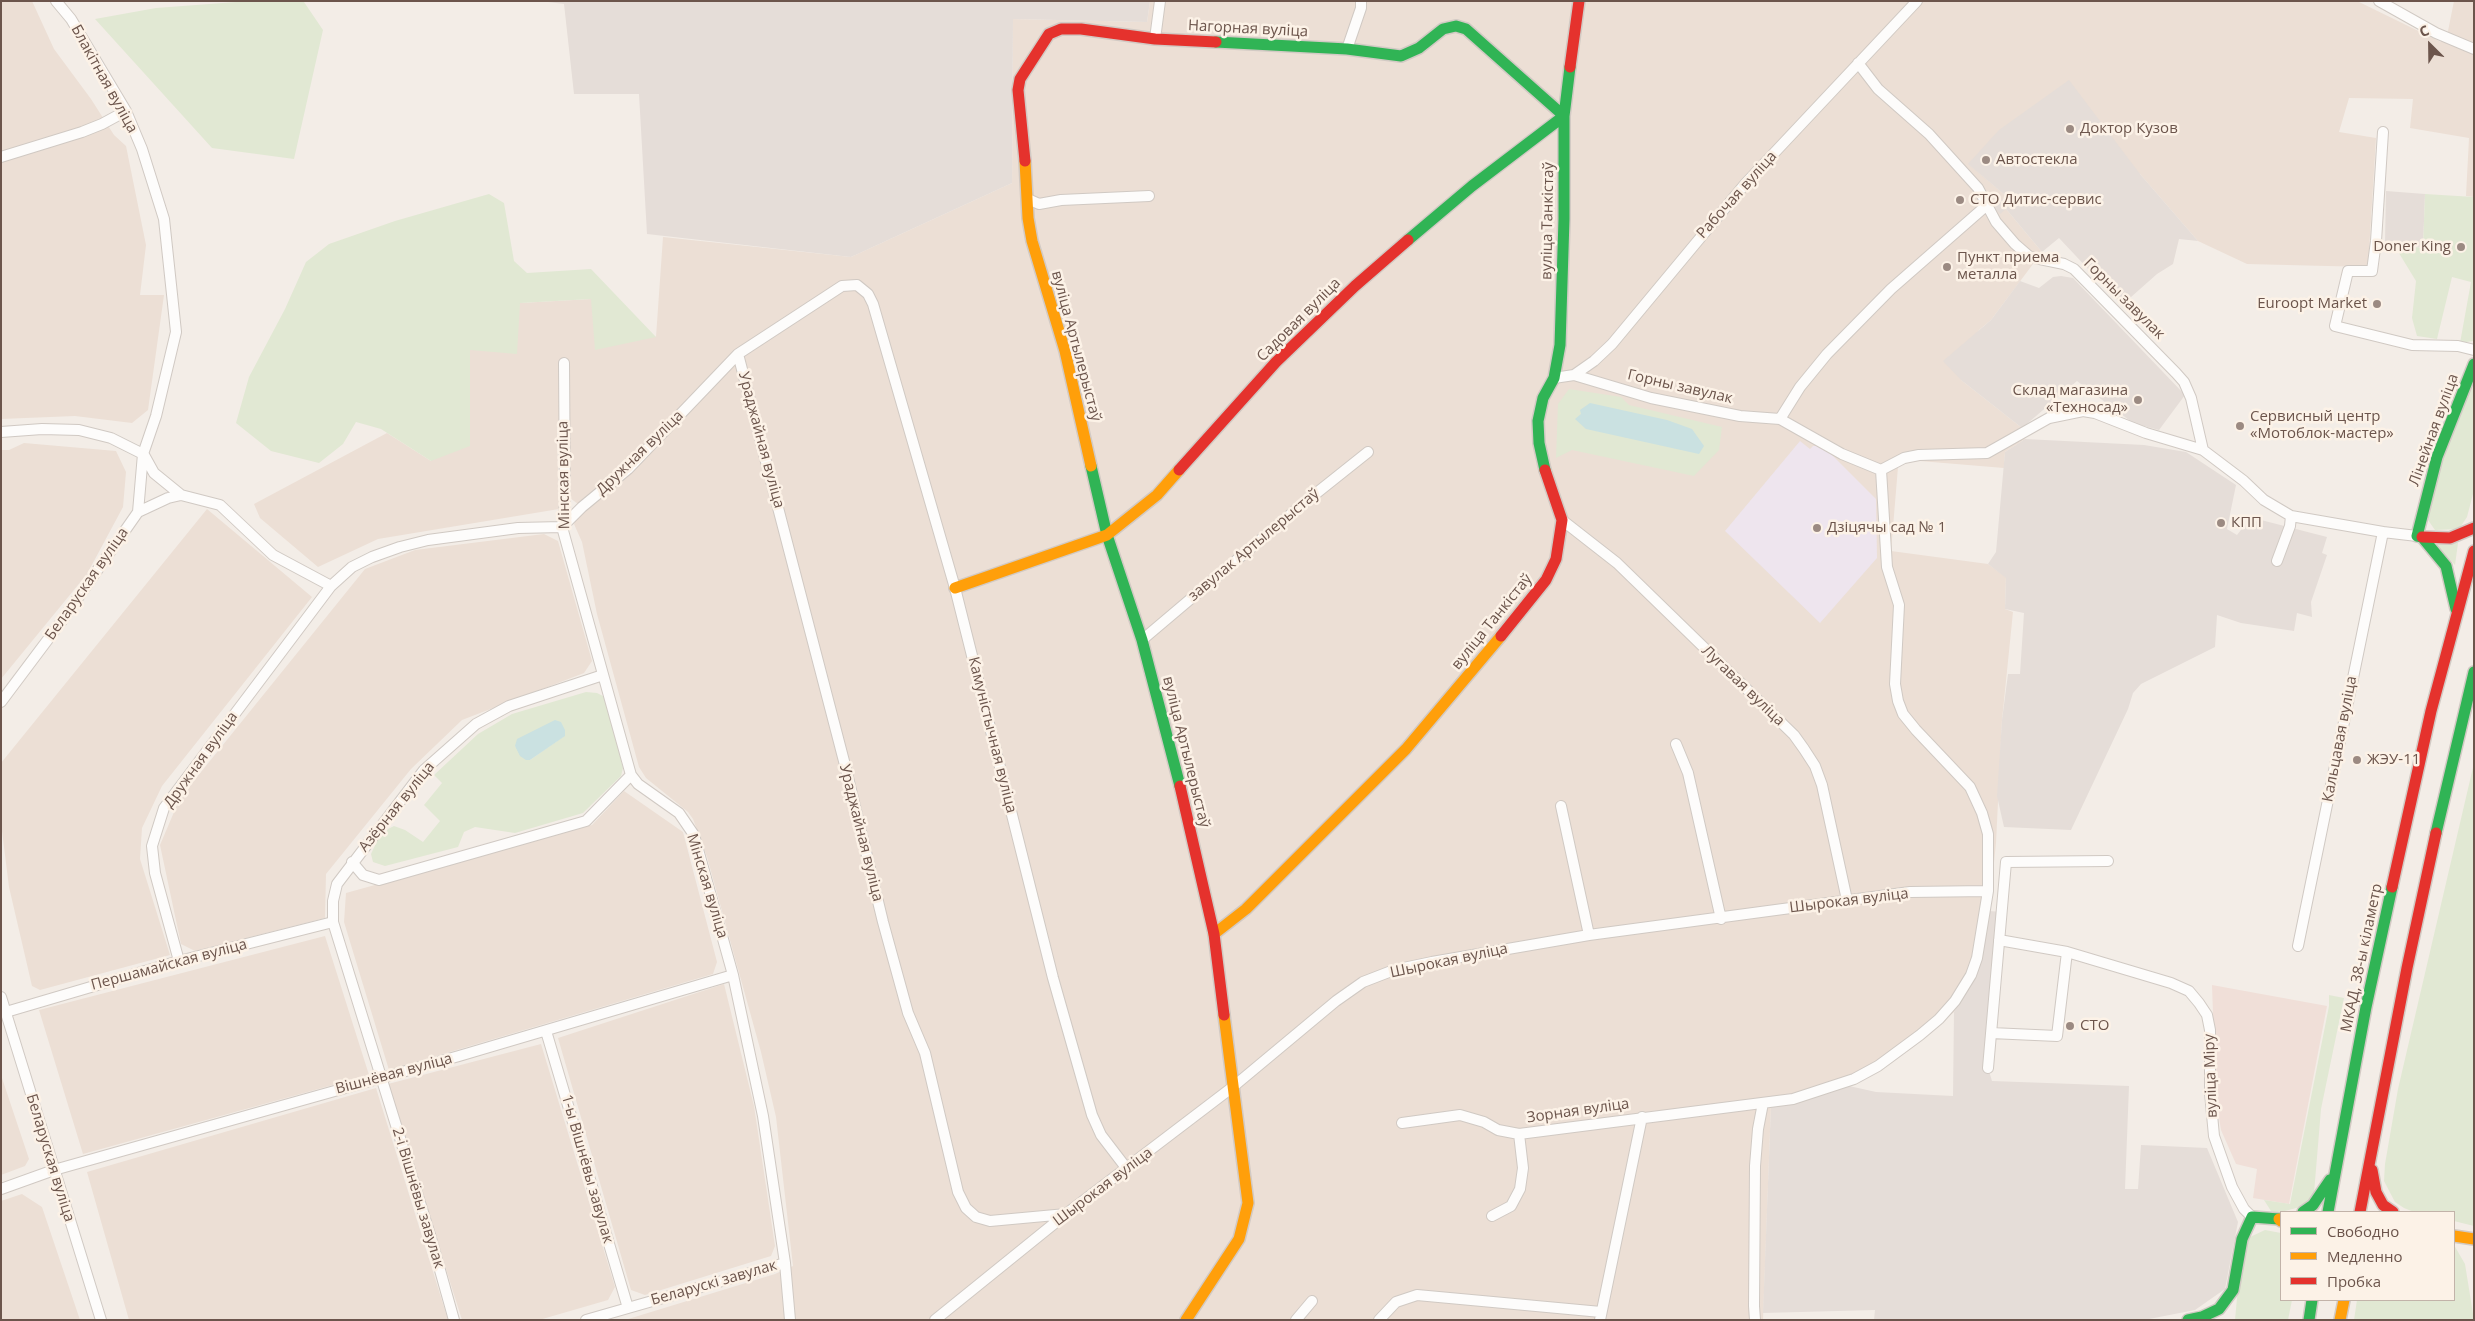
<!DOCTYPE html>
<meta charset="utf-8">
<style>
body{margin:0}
#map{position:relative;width:2475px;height:1321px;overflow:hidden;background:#f3ede7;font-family:"Open Sans",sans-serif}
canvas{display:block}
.frame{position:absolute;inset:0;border:2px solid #6c554c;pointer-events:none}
.legend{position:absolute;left:2280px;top:1211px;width:175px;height:90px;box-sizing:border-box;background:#fcf2e7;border:1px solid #c2b3a9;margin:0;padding:6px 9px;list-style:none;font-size:15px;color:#6c554c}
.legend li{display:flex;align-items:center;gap:10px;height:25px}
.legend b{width:25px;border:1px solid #c2b3a9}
.north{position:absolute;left:2405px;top:20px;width:50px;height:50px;-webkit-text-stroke:4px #fcf2e7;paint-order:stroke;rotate:337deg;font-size:14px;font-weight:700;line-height:20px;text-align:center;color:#6c554c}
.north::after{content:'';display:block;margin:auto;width:18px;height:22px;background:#6c554c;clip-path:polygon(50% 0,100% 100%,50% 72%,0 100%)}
</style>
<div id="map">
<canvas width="2475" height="1321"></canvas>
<div class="frame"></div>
<ul class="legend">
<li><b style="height:6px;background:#30b455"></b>Свободно</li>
<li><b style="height:6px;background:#ff9f0a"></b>Медленно</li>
<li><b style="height:6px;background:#e5322d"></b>Пробка</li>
</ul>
<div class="north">С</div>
</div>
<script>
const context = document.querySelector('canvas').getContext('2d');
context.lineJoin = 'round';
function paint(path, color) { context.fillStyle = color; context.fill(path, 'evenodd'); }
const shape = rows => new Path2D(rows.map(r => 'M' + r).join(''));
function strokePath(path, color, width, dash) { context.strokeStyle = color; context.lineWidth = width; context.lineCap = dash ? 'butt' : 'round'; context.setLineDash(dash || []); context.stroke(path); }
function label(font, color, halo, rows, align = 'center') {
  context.font = font + ' "Open Sans",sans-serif'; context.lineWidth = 5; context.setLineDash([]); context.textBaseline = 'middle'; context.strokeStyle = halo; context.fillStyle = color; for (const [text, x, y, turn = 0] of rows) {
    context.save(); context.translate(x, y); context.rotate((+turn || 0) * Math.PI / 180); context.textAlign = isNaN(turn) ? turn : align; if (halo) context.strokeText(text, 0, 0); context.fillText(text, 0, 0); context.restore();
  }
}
const residential = shape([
 [1,1,32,1,54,49,91,99,114,135,126,146,146,245,140,295,164,295,148,410,132,423,75,416,1,419],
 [1150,1,2357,1,2441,42,2448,31,2454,1,2474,1,2474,197,2466,196,2469,138,2410,128,2413,99,2349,98,2339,132,2376,138,2368,267,2247,264,2198,241,2140,174,1969,164,2006,196,1994,207,2006,209,2042,252,1991,320,1979,330,1961,380,2022,428,2025,439,2005,452,2004,468,1908,460,1898,467,1891,551,1988,564,2006,577,2005,609,2013,612,2002,720,1996,843,1989,911,1979,966,1954,1012,1908,1051,1849,1086,1771,1105,1763,1320,625,1320,775,1274,793,1266,776,1117,761,1052,707,857,693,819,688,812,646,778,639,767,597,614,582,542,574,524,582,507,570,498,569,428,557,428,559,509,378,539,318,567,260,518,254,504,387,433,431,461,470,350,520,303,591,299,656,337,663,237,851,257,1012,183,1013,19,1147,22],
 [24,443,116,451,126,472,123,507,87,574,1,679,1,450,9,450],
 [207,509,312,597,162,786,142,828,140,859,170,955,40,990,32,986,9,887,1,823,1,763],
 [544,534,558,541,592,661,584,673,462,720,411,769,326,874,325,918,195,951,181,944,160,845,180,798,365,569,415,550],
 [624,791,683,832,717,962,713,974,389,1070,344,922,346,893,592,825],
 [325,936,369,1075,83,1154,39,1010],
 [724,984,754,1106,775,1246,771,1256,645,1295,631,1290,558,1038],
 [541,1044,615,1287,608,1300,539,1320,462,1320,388,1084],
 [1,1075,29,1159,25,1166,1,1175],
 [376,1088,448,1320,129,1320,87,1172],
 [22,1194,42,1207,80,1320,1,1320,1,1201]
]);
const commercial = shape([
 [2212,985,2327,1006,2289,1204,2253,1198,2257,1169,2236,1164,2221,1130,2216,1099]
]);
const industrial = shape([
 [540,1,1150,1,1147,22,1013,19,1012,183,851,257,647,234,639,94,574,94,564,4],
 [2069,80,2140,174,2198,241,2179,239,2173,264,2157,274,2122,305,2059,238,2042,252,2006,209,2000,214,1994,207,2006,196,1968,164,1999,130],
 [2386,191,2425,194,2423,248,2385,243],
 [2061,276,2073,278,2185,395,2159,430,2133,423,2077,381,2022,428,1961,380,1943,361,1991,320,2020,281,2039,288,2053,277],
 [2025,439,2144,445,2186,452,2236,485,2227,529,2237,535,2244,526,2261,520,2327,537,2322,553,2327,555,2311,602,2312,617,2297,613,2294,631,2241,623,2217,615,2215,647,2141,684,2133,693,2128,709,2071,830,2004,827,1997,796,2002,720,2008,674,2020,674,2024,613,2005,609,2006,578,1988,564,1996,552,2005,452],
 [1989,911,2002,912,1988,1068,1992,1081,2129,1086,2125,1189,2138,1189,2141,1145,2207,1148,2238,1222,2225,1289,2195,1310,2144,1320,1874,1320,1875,1310,1763,1313,1771,1105,1849,1086,1876,1092,1953,1096,1954,1012,1979,966]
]);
const education = shape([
 [1800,441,1810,449,1813,446,1823,446,1876,499,1877,558,1820,623,1725,531]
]);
const green = shape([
 [236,2,304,2,323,30,294,159,212,148,95,19,156,8],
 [489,194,504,203,514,261,527,273,591,269,656,337,595,350,591,299,520,303,517,354,470,350,470,446,431,461,381,429,356,422,343,444,319,463,271,451,236,423,249,377,285,309,306,262,329,244,395,221],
 [2425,194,2474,197,2473,341,2460,343,2471,282,2452,277,2437,339,2417,336,2412,318,2416,281,2394,245,2423,248],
 [2474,381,2474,490,2467,517,2459,529,2435,530,2428,520,2442,460],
 [1569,389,1621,397,1629,405,1722,427,1719,450,1694,476,1572,450,1556,458,1558,404],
 [2458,543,2455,565,2435,544],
 [586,692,597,693,605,697,623,768,621,776,583,813,515,833,475,827,464,832,458,847,385,866,373,862,371,854,377,841,388,829,394,826,405,830,423,842,440,821,424,805,442,783,434,775,478,734,512,714],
 [564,736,530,760,515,746],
 [2474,763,2474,1226,2454,1221,2454,1212,2414,1212,2404,1208,2395,1202,2384,1181,2385,1164,2398,1089],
 [2329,995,2344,998,2321,1109,2314,1193,2304,1206,2277,1213,2271,1211,2264,1200,2290,1204,2329,1006],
 [2265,1230,2281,1233,2281,1300,2292,1300,2288,1320,2235,1320,2238,1287,2246,1245,2250,1237],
 [2454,1245,2465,1264,2474,1320,2354,1320,2357,1300,2454,1300]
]);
const water = shape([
 [1590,403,1667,420,1692,429,1704,446,1699,454,1586,429,1575,419,1581,414,1580,410],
 [555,720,561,722,565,730,565,736,530,760,526,760,520,756,515,746,517,739]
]);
const street = shape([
 [2379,1,2436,33,2474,49],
 [1155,39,1160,1],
 [1347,49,1361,8,1361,1],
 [1858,63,1878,89,1929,134,1978,188,1996,222,2015,244,2030,257,2064,264,2074,269,2176,373,2184,382,2191,398,2203,450],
 [2383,132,2376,241,2372,271,2348,271,2335,326,2412,345,2458,346,2474,350],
 [1,157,82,132,102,124,126,111],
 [1028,199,1039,204,1061,200,1149,196],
 [738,354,845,765,883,922,908,1013,925,1053,958,1192,966,1208,976,1217,990,1221,1066,1214],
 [564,363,565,504,562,527,631,775,638,784,679,813,694,835,733,975,763,1116,785,1263,790,1320],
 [1574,375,1651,398,1740,416,1780,419,1842,454,1881,470],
 [1554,378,1574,375,1594,361,1612,344,1745,184,1917,1],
 [1780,419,1800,387,1827,354,1891,289,1987,205],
 [1,432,42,429,79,430,111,438,143,454],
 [144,455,154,473,181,495],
 [1881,470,1904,458,1919,455,1987,453,2049,418,2083,411,2095,413,2146,433,2203,450,2244,481,2264,500,2291,516,2383,532,2417,536],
 [138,512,168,498,181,495,220,505,273,555,331,586,352,567,372,557,400,547,428,540,518,528,562,527,582,507,628,469,738,354,842,286,857,285,868,294,873,304,955,588,1053,978,1092,1115,1101,1135,1127,1169],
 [1562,520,1617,563,1794,735,1804,749,1815,766,1822,785,1847,900],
 [2277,561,2290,526,2291,516],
 [1142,640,1304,503,1368,452],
 [1,702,61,622,138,512,143,454,156,416,176,332,164,219,142,149,126,111,71,19,56,1],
 [1676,744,1688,773,1721,919],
 [1561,806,1589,935],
 [352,862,363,875,379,880,586,821,631,775],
 [2298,946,2383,532],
 [2067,952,2171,983,2189,991,2199,1003,2207,1015,2210,1030,2210,1093,2214,1136,2232,1187,2244,1209,2252,1217],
 [179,961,155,873,152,846,164,808,331,586],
 [1,997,101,1320],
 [6,1012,179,961,333,922],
 [546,1031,628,1308],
 [1991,1033,2057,1036,2067,952,1999,940],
 [1988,1068,2006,862,2108,861],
 [1402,1123,1460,1115,1484,1122,1498,1130,1519,1134,1793,1099,1854,1079,1878,1066,1920,1035,1939,1019,1955,1001,1971,975,1977,958,1988,891,1988,834,1982,813,1970,787,1916,730,1903,714,1898,701,1895,684,1899,605,1887,567,1881,470],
 [1,1189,54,1170,459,1056,733,975],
 [1492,1216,1511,1206,1520,1189,1523,1168,1519,1134],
 [454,1320,431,1238,333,922,333,901,337,884,424,770,476,724,509,706,603,675],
 [586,1320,785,1263],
 [935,1320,1066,1214,1234,1086,1336,1001,1363,982,1394,970,1432,962,1589,935,1910,892,1988,891],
 [1296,1320,1312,1301],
 [1379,1320,1396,1302,1417,1295,1601,1312],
 [1600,1320,1642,1117],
 [1755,1320,1754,1306,1755,1166,1758,1129,1763,1103]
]);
const fast = shape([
 [1216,42,1347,49,1401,56,1419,48,1443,29,1456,26,1466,29,1564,116],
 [1408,240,1472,186,1564,116],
 [1091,466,1107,535,1142,640,1180,786],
 [1545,470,1539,443,1538,421,1543,398,1554,378,1560,345,1564,219,1564,116,1570,67],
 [2422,537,2417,536,2437,457,2474,364],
 [2422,537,2446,566,2456,609],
 [2436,833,2474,672],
 [2303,1212,2313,1205,2330,1180],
 [2328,1212,2366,1007,2392,887],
 [2188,1320,2202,1317,2219,1309,2233,1290,2242,1239,2252,1217,2279,1219],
 [2309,1320,2312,1300]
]);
const slow = shape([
 [1025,161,1028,218,1032,241,1065,351,1091,466],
 [955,588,1107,535,1157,495,1179,470],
 [1214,934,1246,909,1406,749,1501,636],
 [2279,1219,2281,1221],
 [2454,1236,2474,1239],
 [1186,1320,1239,1239,1248,1203,1224,1015],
 [2340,1320,2344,1300]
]);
const jam = shape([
 [1570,67,1579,1],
 [1025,161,1018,90,1020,79,1049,34,1061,29,1081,29,1155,39,1216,42],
 [1179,470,1276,362,1355,286,1408,240],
 [2422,537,2450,538,2474,528],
 [1501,636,1546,580,1556,559,1562,520,1545,470],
 [1180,786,1214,934,1224,1015],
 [2392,887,2431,711,2474,551],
 [2372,1170,2376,1192,2383,1205,2393,1212],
 [2360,1212,2407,968,2436,833]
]);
const markers = [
 [2070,129,5,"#9b8a82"],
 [1986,160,5,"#9b8a82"],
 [1960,200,5,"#9b8a82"],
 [2461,247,5,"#9b8a82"],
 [1947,267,5,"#9b8a82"],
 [2377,304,5,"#9b8a82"],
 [2138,400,5,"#9b8a82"],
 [2240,426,5,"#9b8a82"],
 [2221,523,5,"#9b8a82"],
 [1817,528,5,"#9b8a82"],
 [2357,760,5,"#9b8a82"],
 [2070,1026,5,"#9b8a82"]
];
const streetNames = [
 ["Нагорная вуліца",1248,29,3],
 ["Блакітная вуліца",104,79,61],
 ["Рабочая вуліца",1737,195,-48],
 ["вуліца Танкістаў",1548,221,-89],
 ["Горны завулак",2124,299,45],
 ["Садовая вуліца",1299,320,-45],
 ["вуліца Артылерыстаў",1076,346,75],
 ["Горны завулак",1680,387,13],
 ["Лінейная вуліца",2434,430,-70],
 ["Ураджайная вуліца",761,440,75],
 ["Дружная вуліца",640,453,-44],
 ["Мінская вуліца",564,475,-91],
 ["завулак Артылерыстаў",1254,545,-40],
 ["Беларуская вуліца",87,584,-55],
 ["вуліца Танкістаў",1492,622,-51],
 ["Лугавая вуліца",1743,686,44],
 ["Камуністычная вуліца",992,735,76],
 ["Кальцавая вуліца",2340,739,-79],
 ["вуліца Артылерыстаў",1186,752,76],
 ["Дружная вуліца",201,760,-54],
 ["Азёрная вуліца",397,807,-51],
 ["Ураджайная вуліца",861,833,76],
 ["Мінская вуліца",707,886,73],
 ["Шырокая вуліца",1849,901,-7],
 ["МКАД, 38-ы кіламетр",2362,958,-78],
 ["Шырокая вуліца",1449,961,-12],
 ["Першамайская вуліца",169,965,-15],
 ["Вішнёвая вуліца",394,1074,-15],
 ["вуліца Міру",2211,1076,-92],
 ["Зорная вуліца",1578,1111,-8],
 ["Беларуская вуліца",50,1158,73],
 ["1-ы Вішнёвы завулак",587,1169,74],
 ["Шырокая вуліца",1103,1187,-37],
 ["2-і Вішнёвы завулак",418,1198,73],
 ["Беларускі завулак",714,1283,-16]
];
const poiNames = [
 ["Доктор Кузов",2080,129],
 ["Автостекла",1996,160],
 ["СТО Дитис-сервис",1970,200],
 ["Doner King",2451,247,"right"],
 ["Пункт приема",1957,258],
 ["металла",1957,275],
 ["Euroopt Market",2367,304,"right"],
 ["Склад магазина",2128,391,"right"],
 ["«Техносад»",2128,408,"right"],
 ["Сервисный центр",2250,417],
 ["«Мотоблок-мастер»",2250,434],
 ["КПП",2231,523],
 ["Дзіцячы сад № 1",1827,528],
 ["ЖЭУ-11",2367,760],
 ["СТО",2080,1026]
];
paint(residential, '#ecdfd5');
paint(commercial, '#f0dfd8');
paint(industrial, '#e5ddd8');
paint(education, '#eee5ee');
paint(green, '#e1e8d3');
paint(water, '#cae1e1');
strokePath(street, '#d0c9c3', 12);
strokePath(fast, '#d2cac4', 14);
strokePath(slow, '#d2cac4', 14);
strokePath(jam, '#d2cac4', 14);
strokePath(street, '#fdfcfb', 10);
strokePath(fast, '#30b455', 11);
strokePath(slow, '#ff9f0a', 11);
strokePath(jam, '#e5322d', 11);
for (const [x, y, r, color] of markers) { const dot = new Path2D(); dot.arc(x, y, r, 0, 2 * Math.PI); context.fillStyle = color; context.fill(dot); strokePath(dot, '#fcf2e7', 2); }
label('15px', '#6c554c', '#fcf2e7', streetNames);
label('15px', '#6c554c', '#fcf2e7', poiNames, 'left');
</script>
